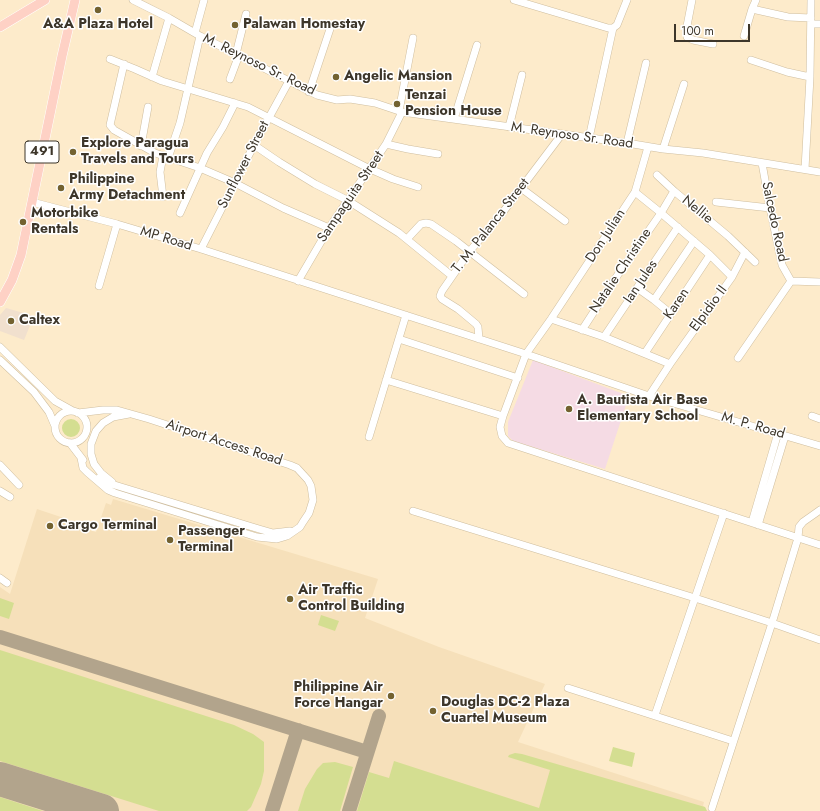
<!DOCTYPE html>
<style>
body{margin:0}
#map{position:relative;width:820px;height:811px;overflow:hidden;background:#fdebcb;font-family:Jost,sans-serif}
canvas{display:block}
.scale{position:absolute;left:674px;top:24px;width:76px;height:18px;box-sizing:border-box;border:2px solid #3d362a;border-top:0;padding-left:5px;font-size:12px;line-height:14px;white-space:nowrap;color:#3d362a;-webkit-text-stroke:3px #fff;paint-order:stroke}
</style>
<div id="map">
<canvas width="820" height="811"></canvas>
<div class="scale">100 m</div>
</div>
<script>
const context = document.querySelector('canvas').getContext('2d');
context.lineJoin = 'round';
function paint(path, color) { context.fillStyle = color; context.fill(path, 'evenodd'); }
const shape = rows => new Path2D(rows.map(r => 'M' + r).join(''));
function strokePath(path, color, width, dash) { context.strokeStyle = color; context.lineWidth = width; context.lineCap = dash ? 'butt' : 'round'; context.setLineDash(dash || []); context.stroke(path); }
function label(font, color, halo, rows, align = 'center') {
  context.font = font + ' Jost,sans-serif'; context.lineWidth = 3; context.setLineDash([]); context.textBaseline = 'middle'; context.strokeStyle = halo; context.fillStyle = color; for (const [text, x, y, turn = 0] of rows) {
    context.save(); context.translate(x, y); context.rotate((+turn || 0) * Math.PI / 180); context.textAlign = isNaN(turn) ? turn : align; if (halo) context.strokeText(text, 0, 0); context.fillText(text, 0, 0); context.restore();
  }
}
const commercial = shape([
 [6,308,34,316,24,340,0,331,0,315]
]);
const built = shape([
 [113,499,378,579,365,618,439,647,545,684,518,742,704,802,703,806,705,807,707,811,0,811,0,587,10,594,37,509,67,519,66,523,96,532,106,503,111,505]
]);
const education = shape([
 [533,360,629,396,605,469,513,441,508,436,508,422]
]);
const green = shape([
 '62 428a9 9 0 1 1 18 0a9 9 0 1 1-18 0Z',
 [0,598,14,603,9,619,0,616],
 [321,615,339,621,335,631,318,625],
 [0,650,234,725,253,734,264,742,264,771,261,784,251,807,247,811,159,811,0,761],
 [613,747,635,753,632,767,609,761],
 [515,753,522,754,705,807,707,811,357,811,369,772,389,778,394,761,539,808,550,770,508,757,509,755],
 [335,762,353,767,340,811,298,811,305,789,317,769,323,763],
 [0,797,43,811,0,811]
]);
const taxiway = shape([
 [0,637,367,752],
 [272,811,298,730],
 [349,811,379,716]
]);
const runway = shape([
 [0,779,102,811]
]);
const minor = shape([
 [133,0,169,18,200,36,236,54,301,87,317,95,337,100,350,99,375,103,402,112,627,143,663,149,703,153,820,172],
 [514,0,608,28,613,28,617,25,627,0],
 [692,0,687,26,687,37,693,40,713,44],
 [756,0,752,9,788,17,811,18],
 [811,24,820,24],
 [195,33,204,0],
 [744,36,752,9],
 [236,54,246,14],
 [110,59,135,69,162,81,248,107,368,168,393,179,418,187],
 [751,60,787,72,810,77],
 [124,64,110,125,114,130,155,153,200,168,235,183,283,208,329,228],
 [152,77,169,18],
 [230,79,239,55],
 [309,92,330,29],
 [399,111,413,38],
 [454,119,477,45],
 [509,127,522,75],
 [589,138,613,28],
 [627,143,646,63],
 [386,144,408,149,438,154],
 [254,145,279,162,315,184,347,200,399,233,452,276],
 [141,146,148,107],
 [648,147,635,192,551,319,526,354,649,396,820,446],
 [663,149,684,84],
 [163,156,160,172,163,197],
 [168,158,180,123,200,36],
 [805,169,810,77,811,0],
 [657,175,674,191],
 [521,188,565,221],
 [635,192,661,213,674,191,728,236,755,262],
 [32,202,117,224,201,249,526,354,503,416,500,427,502,436,508,443,820,545],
 [716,202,770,208],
 [180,213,207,153,223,127,235,103],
 [407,239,421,224,426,223,431,224,456,241,524,294],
 [201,249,254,145,289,81],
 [298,281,329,228,386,144,402,112],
 [791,281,820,282],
 [99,286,117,224],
 [637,288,654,300],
 [670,313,654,300,694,241],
 [551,319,604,337,670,364],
 [582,330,617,276,661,213,710,255,732,277],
 [604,337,678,227],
 [399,339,518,378],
 [479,339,478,327,476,324,458,309,442,299,440,296,442,291,469,252,503,212,562,134],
 [0,347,55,401,73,411],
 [645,353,710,255],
 [738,358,791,281,782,265,770,208,762,163],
 [0,360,34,392,49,412,55,426],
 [386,380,503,416],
 [649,396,670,364,732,277,745,252],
 '55 427a16 16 0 1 1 32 0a16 16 0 1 1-32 0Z',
 [78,413,103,410,117,410,149,419,290,465,297,468,308,480,311,486,313,500,309,513,303,522,300,527,287,536,277,539,257,537,115,493,108,490,87,472,83,468,81,458],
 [812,416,820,419],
 [369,437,406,315],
 [70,443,83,460],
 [0,465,19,485],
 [99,478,108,483,259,529,273,533,290,531],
 [112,482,101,473,94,464,91,454,91,444,96,431,103,423,113,417,129,414],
 [0,491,10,497],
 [413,511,695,598,772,623,820,640],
 [752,522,778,433],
 [758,525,785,436],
 [0,578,7,583],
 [568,688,733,741],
 [655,715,724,513],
 [712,808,772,623,798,538,799,527,803,522,820,510]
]);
const major = shape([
 [0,27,45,0],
 [0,302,12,280,21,255,62,56,75,0]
]);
const markers = [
 [98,10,4,"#736230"],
 [235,25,4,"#736230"],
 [336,77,4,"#736230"],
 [397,104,4,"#736230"],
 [73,152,4,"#736230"],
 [61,188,4,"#736230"],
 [23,222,4,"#736230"],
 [11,321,4,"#736230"],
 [569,409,4,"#736230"],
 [50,526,4,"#736230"],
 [170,540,4,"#736230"],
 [290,599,4,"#736230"],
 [391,696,4,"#736230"],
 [433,711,4,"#736230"]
];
const shields = [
 [42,152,34]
];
const shieldNames = [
 ["491",42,152]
];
const poiNames = [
 ["A&A Plaza Hotel",98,25,"center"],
 ["Palawan Homestay",243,25],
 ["Angelic Mansion",344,77],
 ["Tenzai",405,96],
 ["Pension House",405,112],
 ["Explore Paragua",81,144],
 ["Travels and Tours",81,160],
 ["Philippine",69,180],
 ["Army Detachment",69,196],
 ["Motorbike",31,214],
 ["Rentals",31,230],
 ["Caltex",19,321],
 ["A. Bautista Air Base",577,401],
 ["Elementary School",577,417],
 ["Cargo Terminal",58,526],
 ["Passenger",178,532],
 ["Terminal",178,548],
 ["Air Traffic",298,591],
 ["Control Building",298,607],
 ["Philippine Air",383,688,"right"],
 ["Force Hangar",383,704,"right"],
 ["Douglas DC-2 Plaza",441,703],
 ["Cuartel Museum",441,719]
];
const streetNames = [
 ["M. Reynoso Sr. Road",259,65,26],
 ["M. Reynoso Sr. Road",572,136,8],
 ["Sunflower Street",244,165,-63],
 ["Sampaguita Street",351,197,-56],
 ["Nellie",697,210,39],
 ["Salcedo Road",774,222,78],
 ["T. M. Palanca Street",491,226,-52],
 ["Don Julian",606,236,-57],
 ["MP Road",166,239,17],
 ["Natalie Christine",621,271,-56],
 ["Ian Jules",641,282,-56],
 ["Karen",677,304,-56],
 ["Elpidio II",709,309,-54],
 ["M. P. Road",753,426,16],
 ["Airport Access Road",224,443,18]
];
paint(commercial, '#f1e0ce');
paint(built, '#f6e0ba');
paint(education, '#f5dbe4');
paint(green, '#d4de91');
strokePath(taxiway, '#b2a48c', 14);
strokePath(runway, '#b2a48c', 34);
strokePath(minor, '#cfbe9f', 8);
strokePath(major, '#fff', 10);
strokePath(minor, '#fff', 7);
strokePath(major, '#fed1c5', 9);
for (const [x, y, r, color] of markers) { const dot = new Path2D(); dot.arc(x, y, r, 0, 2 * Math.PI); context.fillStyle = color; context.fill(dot); strokePath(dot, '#fff', 1.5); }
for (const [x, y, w] of shields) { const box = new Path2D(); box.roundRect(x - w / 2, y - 11, w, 22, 3); context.fillStyle = '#fff'; context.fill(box); strokePath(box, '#3d362a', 1); }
label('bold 13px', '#3d362a', null, shieldNames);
label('bold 14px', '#3d362a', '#fff', poiNames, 'left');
label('14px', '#3d362a', '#fff', streetNames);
</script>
